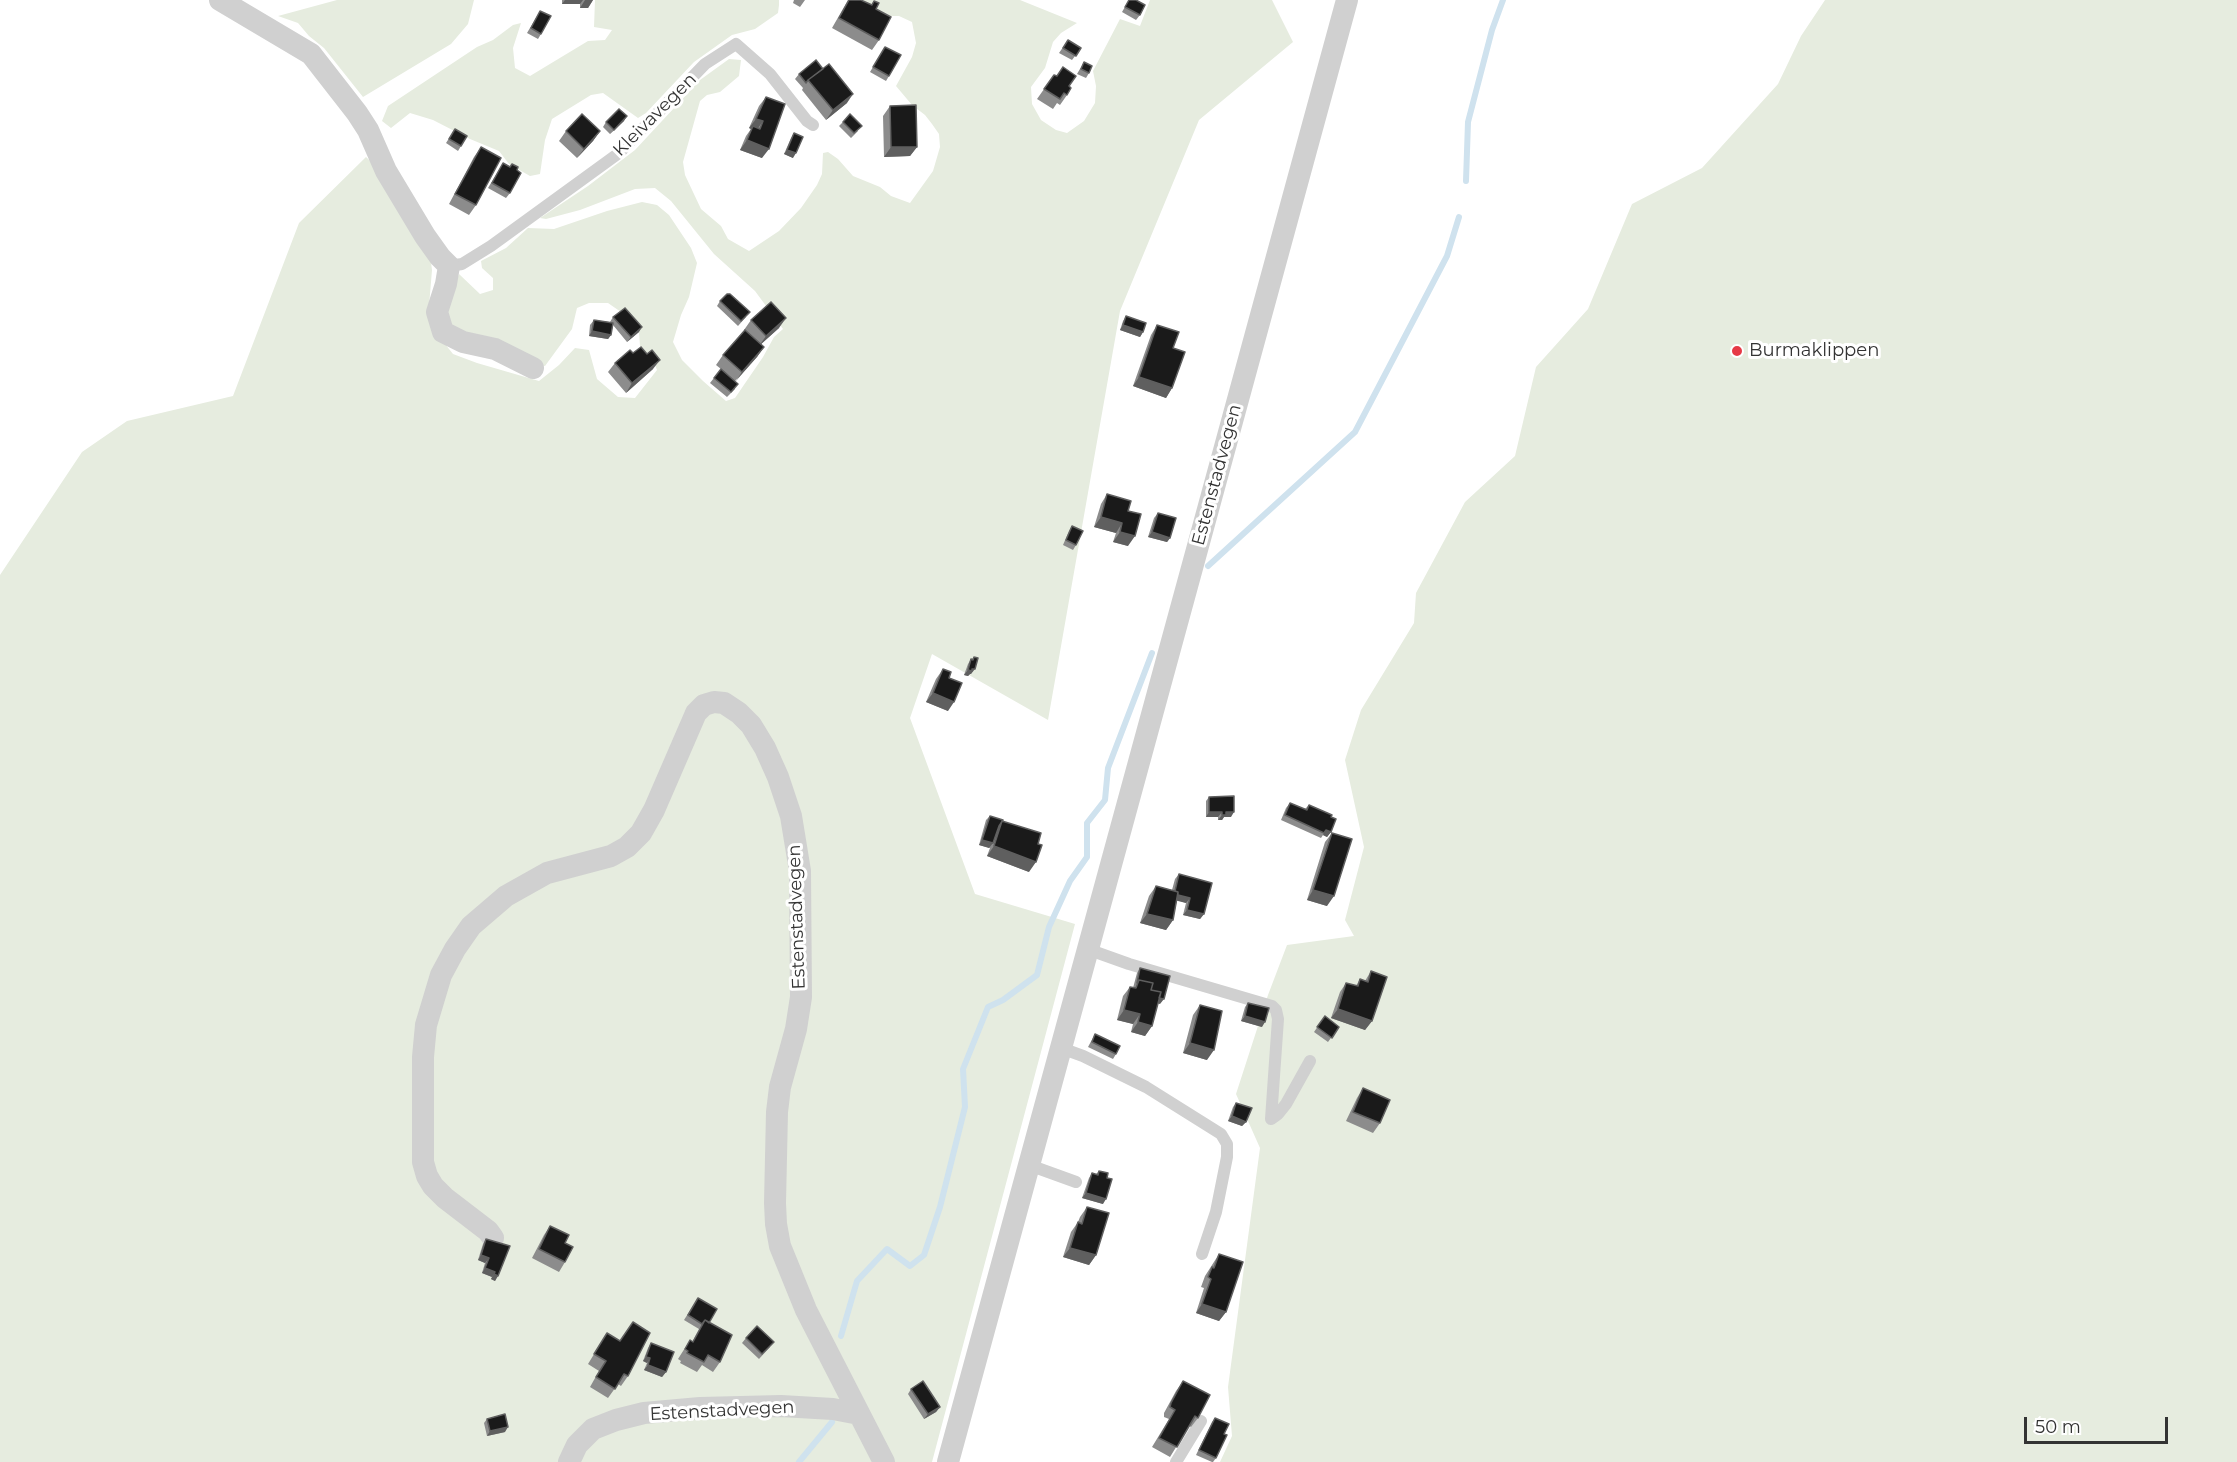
<!DOCTYPE html>
<style>
body{margin:0}
#map{position:relative;width:2237px;height:1462px;overflow:hidden;background:#fff;font-family:Montserrat,sans-serif}
canvas{display:block}
.scale{position:absolute;left:2024px;top:1417px;width:144px;height:27px;box-sizing:border-box;border:3px solid #333;border-top:0;padding-left:8px;font-size:18px;line-height:21px;white-space:nowrap;color:#333;-webkit-text-stroke:4px #fff;paint-order:stroke}
</style>
<div id="map">
<canvas width="2237" height="1462"></canvas>
<div class="scale">50 m</div>
</div>
<script>
const context = document.querySelector('canvas').getContext('2d');
context.lineJoin = 'round';
function paint(path, color) { context.fillStyle = color; context.fill(path, 'evenodd'); }
const shape = rows => new Path2D(rows.map(r => 'M' + r).join(''));
function strokePath(path, color, width, dash) { context.strokeStyle = color; context.lineWidth = width; context.lineCap = dash ? 'butt' : 'round'; context.setLineDash(dash || []); context.stroke(path); }
function label(font, color, halo, rows, align = 'center') {
  context.font = font + ' Montserrat,sans-serif'; context.lineWidth = 6; context.setLineDash([]); context.textBaseline = 'middle'; context.strokeStyle = halo; context.fillStyle = color; for (const [text, x, y, turn = 0] of rows) {
    context.save(); context.translate(x, y); context.rotate((+turn || 0) * Math.PI / 180); context.textAlign = isNaN(turn) ? turn : align; if (halo) context.strokeText(text, 0, 0); context.fillText(text, 0, 0); context.restore();
  }
}
const green = shape([
 [337,0,474,0,468,24,451,44,363,97,324,48,309,36,298,23,278,16],
 [595,0,779,0,779,5,778,13,755,29,732,35,694,62,646,113,638,118,603,93,591,95,552,119,545,140,540,174,530,176,509,164,499,151,470,139,433,120,410,113,391,128,382,121,388,106,477,47,493,40,513,25,521,23,513,48,515,68,530,76,588,41,605,40,612,30,594,27],
 [857,0,1020,0,1077,23,1061,33,1053,42,1045,68,1031,87,1032,104,1041,120,1056,130,1067,133,1084,121,1095,103,1096,86,1093,71,1120,19,1140,26,1150,0,1272,0,1293,42,1199,120,1120,311,1048,720,932,654,910,718,975,894,1075,924,932,1462,0,1462,0,575,82,452,127,421,233,396,299,223,366,157,381,171,430,255,432,270,429,306,434,330,453,354,477,363,539,381,559,365,575,348,589,350,597,379,618,397,635,398,657,370,653,360,640,346,639,332,621,312,608,303,589,303,577,308,572,329,545,366,533,364,460,333,443,318,459,274,480,294,493,290,493,278,482,268,481,261,506,248,528,228,554,229,607,211,642,202,657,205,669,215,691,248,697,263,689,297,681,315,673,342,682,360,703,381,726,401,735,398,763,357,774,337,783,329,755,291,714,254,671,201,655,188,635,189,580,210,546,219,540,218,588,186,635,150,700,80,729,59,741,60,739,76,720,92,707,95,700,101,683,162,685,175,701,209,721,226,728,239,749,251,779,231,801,208,817,185,822,174,823,153,828,152,838,159,853,176,880,187,891,196,910,203,933,171,940,147,939,134,932,124,925,115,912,105,896,86,912,57,916,43,912,22,899,16,891,16],
 [1825,0,2237,0,2237,1462,1220,1462,1232,1436,1228,1387,1260,1148,1236,1094,1268,995,1287,945,1354,936,1345,920,1364,847,1345,760,1361,710,1414,623,1416,593,1465,502,1515,456,1536,367,1588,309,1632,204,1702,168,1778,84,1801,36]
]);
const stream = shape([
 [1466,181,1468,122,1492,30,1503,0],
 [1208,566,1355,432,1447,256,1459,217],
 [841,1336,857,1281,887,1249,910,1266,924,1255,940,1207,965,1107,963,1069,988,1007,1003,1000,1037,975,1049,927,1070,881,1087,857,1087,823,1105,800,1108,768,1152,653],
 [799,1462,832,1422]
]);
const lane = shape([
 [449,266,462,264,491,246,619,153,705,64,736,44,770,74,807,121,813,125],
 [1087,949,1129,964,1272,1006,1276,1010,1278,1019,1271,1119],
 [1061,1048,1083,1056,1146,1087,1221,1134,1227,1144,1227,1157,1216,1212,1202,1254],
 [1271,1119,1278,1114,1286,1104,1310,1061],
 [1029,1165,1076,1182],
 [1176,1462,1201,1421]
]);
const street = shape([
 [220,0,311,54,357,113,368,130,386,171,425,236,440,257,449,266,446,284,437,312,443,332,463,342,495,349,533,368],
 [493,1238,488,1231,445,1198,433,1186,427,1176,423,1162,423,1057,426,1025,441,975,455,949,471,926,506,896,547,873,611,856,627,847,641,833,654,810,696,713,704,705,714,702,724,703,739,713,751,725,765,748,778,777,791,816,800,871,801,997,796,1029,780,1087,777,1112,775,1203,776,1224,780,1246,806,1310,884,1462],
 [569,1462,577,1445,593,1429,616,1420,644,1413,700,1408,781,1406,833,1409,859,1414],
 [948,1462,1347,0]
]);
const wall = shape([
 [562,0,593,0,588,8,580,8,580,4,562,4],
 [794,0,805,0,800,7,793,3],
 [848,0,861,0,871,5,874,1,879,40,872,50,832,28],
 [1129,0,1140,15,1136,20,1122,12],
 [540,11,541,34,538,39,527,33],
 [1068,40,1081,48,1072,60,1059,53],
 [885,47,889,76,886,81,870,72],
 [1084,62,1089,73,1086,78,1077,74],
 [799,74,847,103,826,120,802,90,803,88,795,79],
 [1054,75,1069,86,1067,95,1060,105,1057,103,1053,109,1037,99],
 [766,97,762,158,740,150,746,136,751,129,749,128,759,106],
 [890,106,917,147,910,156,884,157,883,116],
 [624,121,610,134,603,127,606,122],
 [843,122,858,131,851,138,839,126],
 [455,129,467,136,458,151,446,143],
 [566,131,600,131,593,141,577,158,559,141],
 [794,133,793,158,784,154,791,138],
 [481,147,476,205,469,215,449,204,474,157],
 [503,163,517,170,510,193,506,198,488,188],
 [720,301,746,317,738,326,717,306],
 [1126,316,1143,332,1140,337,1120,330,1123,321],
 [613,317,639,332,627,342,613,325,611,335,608,339,589,336,590,325,594,320,610,322],
 [751,320,779,328,761,344,764,347,757,357,735,381,735,389,727,397,710,383,721,369,716,365,723,355,745,330,744,330],
 [1157,325,1173,348,1172,388,1166,398,1133,386,1151,335],
 [633,353,653,369,626,393,608,372,615,363],
 [1107,494,1128,511,1128,546,1113,542,1116,533,1094,527,1101,504],
 [1158,513,1170,538,1167,542,1148,537,1154,518],
 [1072,526,1076,545,1073,550,1063,545,1069,531],
 [974,657,971,674,970,674,968,676,964,675,968,664,971,659,972,659],
 [943,669,949,678,948,711,926,702,936,679],
 [1209,797,1231,817,1224,817,1222,820,1218,820,1218,817,1206,817,1206,801],
 [1290,803,1305,809,1309,805,1331,817,1331,832,1327,837,1323,835,1321,838,1281,820,1286,808],
 [990,816,1003,821,1029,872,987,856,990,848,979,845,986,820],
 [1332,833,1327,906,1307,900,1325,842],
 [1179,874,1204,914,1200,919,1183,915,1186,903,1177,900,1173,920,1166,930,1140,923,1149,896,1156,886,1172,890,1175,879],
 [1140,968,1160,1004,1158,1003,1152,1026,1145,1036,1131,1032,1133,1024,1117,1020,1123,996,1130,987,1133,988,1137,973],
 [1371,971,1372,1021,1365,1030,1331,1018,1340,992,1346,983,1356,986,1360,979,1365,981],
 [1248,1003,1262,1027,1241,1021,1245,1007],
 [1200,1005,1207,1060,1183,1053,1193,1015],
 [1325,1016,1339,1027,1328,1042,1314,1032],
 [1095,1034,1116,1054,1113,1059,1088,1047],
 [1363,1088,1380,1123,1373,1133,1346,1121,1357,1098],
 [1236,1103,1246,1122,1242,1126,1228,1121,1233,1107],
 [1099,1171,1103,1204,1082,1198,1089,1178,1092,1173,1096,1174],
 [1087,1207,1096,1255,1089,1265,1063,1257,1071,1232,1078,1222,1080,1217],
 [550,1226,565,1243,565,1262,559,1272,532,1258,544,1235],
 [486,1239,510,1246,495,1281,491,1279,492,1277,482,1273,485,1263,478,1260,483,1244],
 [1219,1254,1226,1312,1219,1321,1196,1313,1204,1288,1201,1287,1205,1276],
 [698,1298,709,1323,720,1362,713,1372,702,1365,697,1372,680,1363,681,1361,678,1359,690,1340,692,1342,699,1329,684,1320],
 [607,1333,628,1376,621,1386,618,1384,608,1398,590,1387,599,1371,588,1364],
 [746,1338,770,1347,759,1359,742,1343],
 [651,1343,666,1372,662,1377,644,1370,647,1363,643,1361,648,1348],
 [1183,1381,1198,1418,1191,1427,1189,1426,1170,1457,1152,1447,1169,1419,1164,1417,1164,1413,1176,1391],
 [911,1389,940,1407,936,1412,924,1419,908,1394],
 [1215,1418,1224,1434,1216,1458,1213,1462,1212,1462,1196,1455,1212,1422],
 [487,1419,505,1432,487,1436,484,1423]
]);
const shadedWall = shape([
 [565,0,583,0,580,4,562,4],
 [585,0,593,0,588,8,580,8],
 [853,94,847,103,826,120,833,110],
 [627,116,624,121,610,134,614,130],
 [756,119,763,121,756,131,753,126,751,129,749,128],
 [600,131,593,141,577,158,584,149],
 [747,140,769,149,762,158,740,150],
 [891,147,917,147,910,156,884,157],
 [787,150,796,153,793,158,784,154],
 [786,318,779,328,759,346,766,336],
 [1123,325,1143,332,1140,337,1120,330],
 [642,327,639,332,627,342,631,337],
 [592,331,611,335,608,339,589,336],
 [764,347,757,357,735,382,742,372],
 [660,360,653,369,626,393,632,383],
 [1139,377,1172,388,1166,398,1133,386],
 [1101,517,1122,523,1116,533,1094,527],
 [1120,532,1135,536,1128,546,1113,542],
 [1152,532,1170,538,1167,542,1148,537],
 [972,669,975,669,971,674,970,674,968,676,964,675,968,670],
 [933,693,954,702,948,711,926,702],
 [1209,812,1222,812,1218,817,1206,817],
 [1226,812,1234,812,1231,817,1224,817,1222,820,1218,820,1222,815],
 [1326,830,1331,832,1327,837,1323,835],
 [982,840,993,843,989,848,979,845],
 [994,846,1036,862,1029,872,987,856],
 [1313,890,1334,896,1327,906,1307,900],
 [1174,894,1190,898,1186,903,1170,899],
 [1187,910,1204,914,1200,919,1183,915],
 [1147,914,1173,920,1166,930,1140,923],
 [1148,994,1164,999,1160,1004,1145,999],
 [1338,1009,1372,1021,1365,1030,1331,1018],
 [1124,1010,1140,1014,1133,1024,1117,1020],
 [1245,1016,1265,1022,1262,1027,1241,1021],
 [1138,1022,1152,1026,1145,1036,1131,1032],
 [1190,1043,1214,1050,1207,1060,1183,1053],
 [1232,1116,1246,1122,1242,1126,1228,1121],
 [1086,1193,1106,1199,1103,1204,1082,1198],
 [1070,1248,1096,1255,1089,1265,1063,1257],
 [481,1255,489,1258,485,1263,478,1260],
 [485,1268,495,1272,492,1277,482,1273],
 [494,1274,498,1276,495,1281,491,1279],
 [1202,1304,1226,1312,1219,1321,1196,1313],
 [646,1357,650,1358,647,1363,643,1361],
 [648,1365,666,1372,662,1377,644,1370],
 [940,1407,936,1412,924,1419,928,1414],
 [508,1427,505,1432,487,1436,490,1431]
]);
const building = shape([
 [849,0,861,0,872,5,874,1,879,3,876,9,891,17,879,40,839,18,849,0],
 [1129,0,1136,0,1145,5,1140,15,1125,7,1129,0],
 [540,11,551,16,541,34,531,28,540,11],
 [1068,40,1081,48,1076,56,1063,48,1068,40],
 [885,47,901,55,889,76,873,67,885,47],
 [816,60,823,69,808,80,806,83,799,74,816,60],
 [1084,62,1092,66,1089,73,1081,69,1084,62],
 [829,64,853,94,833,110,808,80,829,64],
 [1063,67,1076,76,1069,86,1071,88,1067,95,1064,93,1060,99,1044,89,1054,75,1057,76,1063,67],
 [766,97,785,104,769,149,747,140,753,126,760,129,763,121,756,119,766,97],
 [916,105,917,147,891,147,890,106,916,105],
 [619,109,627,116,614,130,606,122,619,109],
 [582,114,600,131,584,149,566,131,582,114],
 [850,114,862,126,854,133,843,122,850,114],
 [455,129,467,136,461,146,449,139,455,129],
 [794,133,803,137,796,153,787,150,794,133],
 [481,147,501,158,476,205,455,194,481,147],
 [503,163,510,167,512,164,518,167,517,170,521,173,510,193,492,183,503,163],
 [727,294,730,294,750,312,741,321,720,301,727,294],
 [771,302,786,318,766,336,751,320,771,302],
 [625,308,642,327,631,337,613,317,625,308],
 [1126,316,1146,323,1143,332,1123,325,1126,316],
 [594,320,613,323,611,335,592,331,594,320],
 [1157,325,1179,332,1173,348,1185,352,1172,388,1139,377,1157,325],
 [745,330,764,347,742,372,723,355,745,330],
 [641,347,647,354,652,350,660,360,632,383,615,363,630,350,633,353,641,347],
 [721,369,738,384,731,392,714,378,721,369],
 [1107,494,1131,501,1128,511,1141,514,1135,536,1120,532,1122,523,1101,517,1107,494],
 [1158,513,1176,518,1170,538,1152,532,1158,513],
 [1072,526,1083,531,1076,545,1066,540,1072,526],
 [974,657,978,658,975,669,972,669,972,671,968,670,971,659,973,660,974,657],
 [943,669,951,672,949,678,962,683,954,702,933,693,943,669],
 [1234,796,1234,812,1226,812,1226,815,1222,815,1222,812,1209,812,1209,797,1234,796],
 [1290,803,1307,810,1309,805,1332,815,1331,817,1336,819,1331,832,1326,830,1324,833,1285,815,1290,803],
 [990,816,1003,820,999,826,993,843,982,840,990,816],
 [1002,821,1041,833,1038,844,1042,845,1036,862,994,846,1002,821],
 [1332,833,1352,839,1334,896,1313,890,1332,833],
 [1179,874,1212,883,1204,914,1187,910,1190,898,1178,895,1178,892,1175,891,1179,874],
 [1156,886,1178,892,1173,920,1147,914,1156,886],
 [1140,968,1170,976,1164,999,1159,998,1161,992,1151,990,1153,983,1139,980,1137,983,1140,968],
 [1371,971,1387,977,1372,1021,1338,1009,1346,983,1358,986,1360,979,1368,982,1371,971],
 [1139,980,1153,983,1151,990,1161,992,1152,1026,1138,1022,1140,1014,1124,1010,1130,987,1136,988,1139,980],
 [1248,1003,1269,1008,1265,1022,1245,1016,1248,1003],
 [1200,1005,1222,1011,1214,1050,1190,1043,1200,1005],
 [1325,1016,1339,1027,1332,1038,1317,1027,1325,1016],
 [1095,1034,1120,1046,1116,1054,1092,1042,1095,1034],
 [1363,1088,1390,1100,1380,1123,1353,1112,1363,1088],
 [1236,1103,1252,1108,1246,1122,1232,1116,1236,1103],
 [1099,1171,1108,1173,1107,1178,1112,1179,1106,1199,1086,1193,1092,1173,1098,1175,1099,1171],
 [1087,1207,1109,1213,1096,1255,1070,1248,1078,1222,1082,1224,1087,1207],
 [550,1226,569,1235,565,1243,573,1247,565,1262,539,1249,550,1226],
 [486,1239,510,1246,498,1276,494,1274,495,1272,485,1268,489,1258,481,1255,486,1239],
 [1219,1254,1243,1262,1226,1312,1202,1304,1211,1279,1208,1277,1212,1267,1214,1268,1219,1254],
 [698,1298,717,1309,709,1323,705,1320,702,1324,688,1315,698,1298],
 [705,1320,732,1335,720,1362,708,1355,704,1362,687,1353,688,1351,685,1349,690,1340,693,1342,705,1320],
 [633,1322,650,1333,628,1376,624,1374,615,1389,596,1377,606,1361,594,1354,607,1333,620,1341,633,1322],
 [757,1326,774,1342,762,1354,746,1338,757,1326],
 [651,1343,674,1352,666,1372,648,1365,650,1358,646,1357,651,1343],
 [923,1381,940,1407,928,1414,911,1389,923,1381],
 [1183,1381,1210,1395,1198,1418,1195,1416,1177,1447,1159,1438,1175,1410,1170,1407,1171,1403,1183,1381],
 [505,1414,508,1427,490,1431,487,1419,505,1414],
 [1215,1418,1229,1424,1224,1434,1227,1435,1216,1458,1199,1450,1215,1418]
]);
const markers = [
 [1737,351,6,"#e63946"]
];
const streetNames = [
 ["Kleivavegen",655,115,-45],
 ["Estenstadvegen",1217,475,-75],
 ["Estenstadvegen",797,917,-92],
 ["Estenstadvegen",722,1411,-3]
];
const poiNames = [
 ["Burmaklippen",1749,351]
];
paint(green, '#e6ecdf');
strokePath(stream, '#cfe2ee', 6);
strokePath(lane, '#d0d0d0', 12);
strokePath(street, '#d0d0d0', 22);
paint(wall, '#8c8c8c');
paint(shadedWall, '#5f5f5f');
paint(building, '#1a1a1a');
strokePath(building, '#5f5f5f', 1.5);
for (const [x, y, r, color] of markers) { const dot = new Path2D(); dot.arc(x, y, r, 0, 2 * Math.PI); context.fillStyle = color; context.fill(dot); strokePath(dot, '#fff', 2); }
label('18px', '#333', '#fff', streetNames);
label('18px', '#333', '#fff', poiNames, 'left');
</script>
